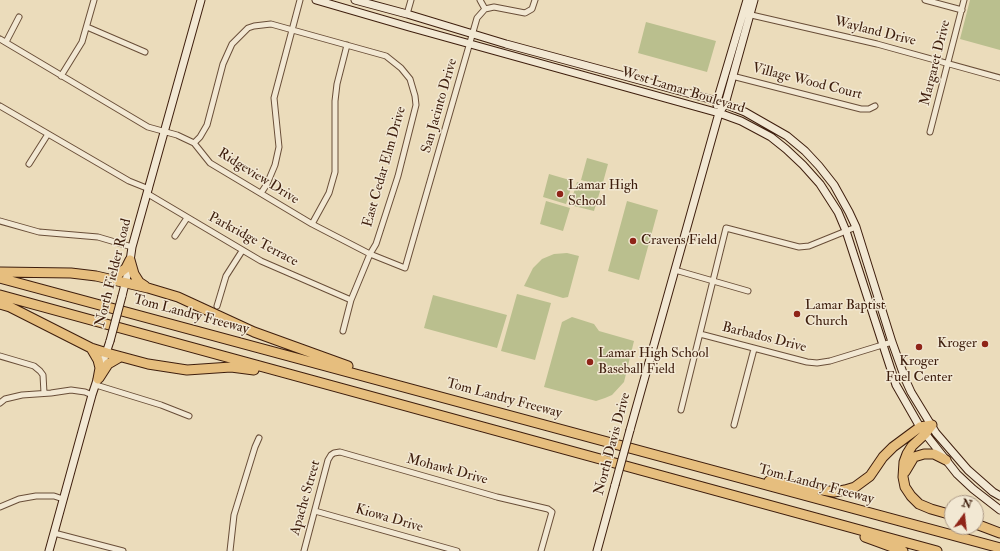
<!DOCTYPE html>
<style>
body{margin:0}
#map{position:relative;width:1000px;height:551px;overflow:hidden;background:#ebdcbb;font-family:"IM FELL Double Pica",serif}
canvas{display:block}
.north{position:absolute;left:944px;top:495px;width:40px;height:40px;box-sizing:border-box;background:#f2e8d3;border:1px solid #aa9784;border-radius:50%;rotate:15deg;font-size:11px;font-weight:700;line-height:16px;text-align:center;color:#3e1e0d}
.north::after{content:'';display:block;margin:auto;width:14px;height:18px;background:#8f2418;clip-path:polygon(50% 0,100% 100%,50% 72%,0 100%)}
</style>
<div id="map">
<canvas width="1000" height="551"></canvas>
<div class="north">N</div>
</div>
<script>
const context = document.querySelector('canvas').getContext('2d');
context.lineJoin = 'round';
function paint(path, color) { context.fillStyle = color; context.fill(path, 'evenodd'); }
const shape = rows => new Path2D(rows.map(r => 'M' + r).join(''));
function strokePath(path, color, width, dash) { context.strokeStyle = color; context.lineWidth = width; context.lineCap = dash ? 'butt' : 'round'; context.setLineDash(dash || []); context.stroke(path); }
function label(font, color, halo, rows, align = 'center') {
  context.font = font + ' "IM FELL Double Pica",serif'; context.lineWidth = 3; context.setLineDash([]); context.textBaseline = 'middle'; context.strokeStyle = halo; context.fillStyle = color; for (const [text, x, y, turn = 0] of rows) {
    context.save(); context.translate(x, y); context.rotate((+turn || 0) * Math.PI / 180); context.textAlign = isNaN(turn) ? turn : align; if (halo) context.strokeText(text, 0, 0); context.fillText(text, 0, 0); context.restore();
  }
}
const green = shape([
 [970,0,1000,0,1000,50,960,39],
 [646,22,716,41,707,72,638,53],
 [587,158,608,164,602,186,581,180],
 [549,174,573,181,566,204,543,197],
 [577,182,601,188,594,211,570,205],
 [546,201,570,208,563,231,540,224],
 [627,201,658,210,639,280,608,271],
 [567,253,579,256,568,297,563,298,524,286,533,268,542,259,554,254],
 [517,294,551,303,535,360,501,351],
 [433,295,507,315,497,348,424,328],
 [572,317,594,324,599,331,634,341,624,382,612,395,605,398,596,401,544,387,562,322]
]);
const street = shape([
 [480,0,485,9],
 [925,0,962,10],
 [407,14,411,0],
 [747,14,877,44,1000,78],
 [87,27,145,52],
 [0,39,148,127,177,135,194,143,210,163,312,224,370,254,405,268,477,18,485,9,494,7,525,13,532,9,535,0],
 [6,42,19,17],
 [61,76,82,42,94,0],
 [732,76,861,109,869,109,875,106],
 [0,106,129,181,149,189],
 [930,132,964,0],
 [194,143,200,137,207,125,223,64,232,44,248,28,254,26,271,24,386,56,401,68,410,79,415,96,416,105,398,176,376,244,370,254,351,300,343,331],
 [29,164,48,134],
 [261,193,267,184,275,165,279,147,274,98,300,0],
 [148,194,261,261,351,300],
 [0,221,39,232,98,237,132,247],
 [312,224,329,193,335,172,335,101,337,84,347,45],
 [175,236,187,218],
 [675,270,748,291],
 [217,306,226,276,242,251],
 [700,334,807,362,817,363,830,361,892,342],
 [0,356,34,366,40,371,43,375,44,393],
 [96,385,161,405,189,416],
 [0,403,5,399,22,395,51,393,71,390,85,392,92,395],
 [681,410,726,228,799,247,809,246,856,227],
 [734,425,754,349],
 [0,507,19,499,36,496,54,496,63,499],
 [315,511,457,551],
 [54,533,123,551],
 [230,551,234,515,255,447,259,438],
 [304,551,328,460,331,455,334,453,340,452,497,497,548,509,552,512,541,551]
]);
const secondary = shape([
 [316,0,409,27,719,113,741,121,771,137,786,149,803,165,820,184,838,212,846,231,896,385,920,427,957,474,973,489,1000,510],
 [355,0,407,14,506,44,717,101,745,112,787,136,805,151,819,166,834,185,849,212,856,227,892,342,906,381,911,392,936,433,968,470,993,492,1000,496],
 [717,105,717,101,747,0],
 [122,296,129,268,132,247,201,0],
 [630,430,719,113,725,104,754,0],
 [49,551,92,395,110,341],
 [597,551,615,485]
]);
const highway = shape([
 [130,260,134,274,139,282,145,286],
 [0,272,71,273,96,276,148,288,178,297,254,332,348,366],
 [0,278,1000,548],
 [112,279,126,268,130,260],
 [0,295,937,551],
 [0,304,10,307,91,348,107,353,148,364,187,370,231,367,254,370],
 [91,348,98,360,100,368,98,379],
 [99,378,108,364,120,357],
 [932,425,925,434,912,446,907,454,904,462,903,477,905,487,911,496,919,504,931,509,952,515],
 [905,472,914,457,924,454,934,454,946,460],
 [769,481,834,492,845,490,855,487,870,476,883,457,893,447,920,427,932,425],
 [976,524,1000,533],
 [865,537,903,551]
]);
const secondaryBridge = shape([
 [110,341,122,296],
 [615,485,630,430]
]);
const markers = [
 [560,194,4,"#8f2418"],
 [633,241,4,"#8f2418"],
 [797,314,4,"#8f2418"],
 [985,344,4,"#8f2418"],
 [919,347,4,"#8f2418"],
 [590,362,4,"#8f2418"]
];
const streetNames = [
 ["Wayland Drive",875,32,14],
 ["Margaret Drive",936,63,-76],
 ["Village Wood Court",807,82,14],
 ["West Lamar Boulevard",683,91,17],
 ["San Jacinto Drive",440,106,-74],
 ["East Cedar Elm Drive",385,167,-74],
 ["Ridgeview Drive",258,177,32],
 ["Parkridge Terrace",253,240,28],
 ["North Fielder Road",114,273,-76],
 ["Tom Landry Freeway",191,315,15],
 ["Barbados Drive",764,338,14],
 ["Tom Landry Freeway",504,399,15],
 ["North Davis Drive",613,444,-75],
 ["Mohawk Drive",447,470,15],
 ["Tom Landry Freeway",816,485,15],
 ["Apache Street",306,498,-74],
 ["Kiowa Drive",389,519,16]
];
const poiNames = [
 ["Lamar High",568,186],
 ["School",568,202],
 ["Cravens Field",641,241],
 ["Lamar Baptist",805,306],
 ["Church",805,322],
 ["Kroger",977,344,"right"],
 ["Lamar High School",598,354],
 ["Baseball Field",598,370],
 ["Kroger",919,362,"center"],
 ["Fuel Center",919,378,"center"]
];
paint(green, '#babf8e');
strokePath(street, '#694e38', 7);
strokePath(secondary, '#3e1e0d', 9);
strokePath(highway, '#3e1e0d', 11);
strokePath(street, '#f2e8d3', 5);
strokePath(secondary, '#f2e8d3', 7);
strokePath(highway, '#e6be7e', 9);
strokePath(secondaryBridge, '#3e1e0d', 9, []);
strokePath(secondaryBridge, '#f2e8d3', 7);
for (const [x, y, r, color] of markers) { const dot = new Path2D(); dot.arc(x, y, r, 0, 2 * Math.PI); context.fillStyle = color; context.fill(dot); strokePath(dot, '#f2e8d3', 1.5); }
label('14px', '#3e1e0d', '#f2e8d3', streetNames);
label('14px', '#3e1e0d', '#f2e8d3', poiNames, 'left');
</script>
